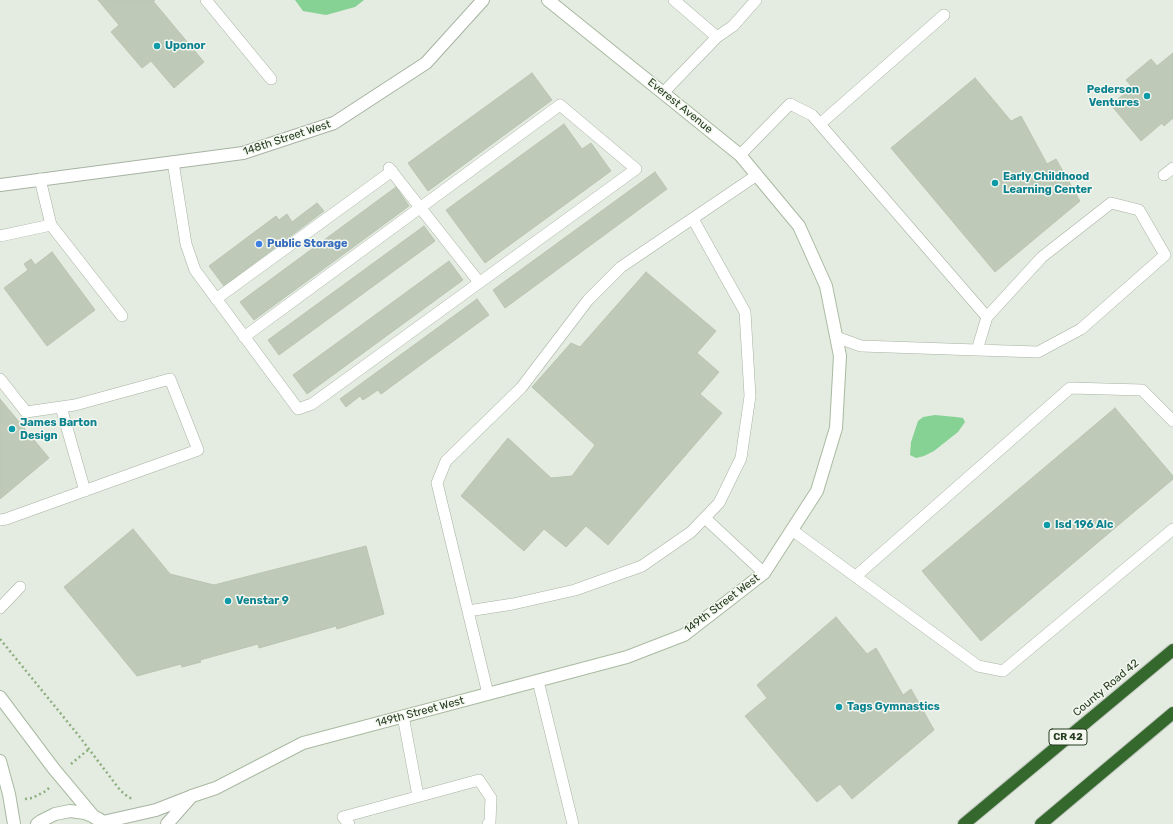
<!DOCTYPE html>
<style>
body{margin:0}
canvas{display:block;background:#e4ebe0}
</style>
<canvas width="1173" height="824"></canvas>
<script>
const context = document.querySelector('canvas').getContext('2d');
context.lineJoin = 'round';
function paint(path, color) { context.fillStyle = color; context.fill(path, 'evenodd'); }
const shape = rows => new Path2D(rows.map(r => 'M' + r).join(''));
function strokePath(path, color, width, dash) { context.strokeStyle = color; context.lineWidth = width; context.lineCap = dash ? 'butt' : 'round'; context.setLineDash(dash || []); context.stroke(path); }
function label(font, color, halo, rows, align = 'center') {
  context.font = font + ' Rubik,sans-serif'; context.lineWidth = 3; context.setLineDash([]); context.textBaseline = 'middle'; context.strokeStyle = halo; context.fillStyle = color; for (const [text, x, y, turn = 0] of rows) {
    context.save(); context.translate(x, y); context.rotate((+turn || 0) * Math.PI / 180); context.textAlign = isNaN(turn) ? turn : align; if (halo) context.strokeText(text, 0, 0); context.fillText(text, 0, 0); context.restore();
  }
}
const water = shape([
 [295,0,364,0,355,7,326,15,303,11],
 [935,415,956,417,963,418,965,422,958,432,934,451,924,456,916,458,910,455,911,442,918,421,923,417]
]);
const building = shape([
 [98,0,155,0,153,1,204,62,174,88,151,61,142,68,111,32,119,25,98,0],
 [1173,53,1173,118,1164,126,1162,123,1141,141,1111,105,1132,87,1126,80,1151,59,1157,66,1173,53],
 [532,73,552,100,428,191,408,163,532,73],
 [975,78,1011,121,1021,116,1047,164,1056,159,1080,201,995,272,891,148,975,78],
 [564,124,582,149,591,143,611,171,485,263,446,210,564,124],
 [655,172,667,189,505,308,493,290,655,172],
 [396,187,409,206,254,320,240,302,396,187],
 [317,203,324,211,224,286,209,266,276,216,279,220,287,214,292,222,317,203],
 [424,226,435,241,279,355,268,340,424,226],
 [52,252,95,310,47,346,4,288,28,270,24,264,31,259,35,265,52,252],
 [449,261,463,280,307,394,293,375,449,261],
 [646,272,716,331,697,353,719,372,700,394,722,413,608,545,586,526,566,547,544,529,524,551,461,496,508,438,551,478,572,476,595,445,532,387,571,343,580,347,646,272],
 [477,299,489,315,381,394,378,390,363,400,360,396,346,407,340,399,477,299],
 [0,399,49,458,0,499,0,399],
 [1115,408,1173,476,1173,479,981,641,922,571,1115,408],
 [133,529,170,574,214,585,366,546,384,614,337,629,336,626,259,648,258,644,200,660,201,662,182,667,181,664,137,676,64,587,133,529],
 [836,617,867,654,876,648,903,695,911,689,934,730,852,799,840,784,817,802,745,716,767,698,757,685,836,617]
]);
const path = shape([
 [0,639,79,736,120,790,128,797,133,799],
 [71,764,89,749],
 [25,799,32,798,46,791,49,788]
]);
const lane = shape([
 [206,0,271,79],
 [717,37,733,26,756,0],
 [663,93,717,37,674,0],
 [820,124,944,15],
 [740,155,790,104,812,115,987,317],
 [173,162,186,244,195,270,298,409,312,404,636,169,560,105,244,337],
 [389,168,479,282],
 [1164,175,1173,168],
 [40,179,51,225,122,316],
 [0,236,51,225],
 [216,299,392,171],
 [836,337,861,346,977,350,1038,352,1081,329,1165,255,1139,210,1111,203,1042,257,987,317,977,350],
 [0,379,26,412,75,405,170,379,198,450,6,519,0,520],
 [61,407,85,491],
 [705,518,764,573],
 [792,530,978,666,1003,671,1173,529],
 [856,576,1070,388,1142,390,1173,421],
 [0,608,20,587],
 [468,611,513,604,575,590,642,566,691,532,719,503,741,458,750,396,745,312,693,219],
 [538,681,573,824],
 [488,694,437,483,446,461,521,388,588,300,621,267,757,175],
 [403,716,418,796],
 [349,824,343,817,479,780,491,798,490,822,488,824]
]);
const street = shape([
 [0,185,243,153,334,123,426,63,483,0],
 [103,822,156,810,192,796],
 [167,824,190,798]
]);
const secondary = shape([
 [0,697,54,769,95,818],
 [0,761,9,794,14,824],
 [192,796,216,788,303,743,627,657,684,635,764,573,817,491,836,428,840,356,826,286,799,226,740,155,548,0],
 [37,824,41,821,55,814,70,811,85,813,99,819,105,824]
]);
const highway = shape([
 [964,824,1173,650],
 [1041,824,1173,713]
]);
const markers = [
 [157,46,4,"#0f9aa8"],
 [1147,96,4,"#0f9aa8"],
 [995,183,4,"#0f9aa8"],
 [259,244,4,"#3f7fe0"],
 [12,429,4,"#0f9aa8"],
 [1047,525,4,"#0f9aa8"],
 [228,601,4,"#0f9aa8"],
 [839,707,4,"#0f9aa8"]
];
const shields = [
 [1068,737,38]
];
const shieldNames = [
 ["CR 42",1068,737]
];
const cultureNames = [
 ["Uponor",165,46],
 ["Pederson",1139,90,"right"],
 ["Ventures",1139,103,"right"],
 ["Early Childhood",1003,177],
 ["Learning Center",1003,190],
 ["James Barton",20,423],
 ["Design",20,436],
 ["Isd 196 Alc",1055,525],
 ["Venstar 9",236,601],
 ["Tags Gymnastics",847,707]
];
const streetNames = [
 ["Everest Avenue",680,106,39],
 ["148th Street West",287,138,-18],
 ["149th Street West",722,604,-37],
 ["County Road 42",1106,688,-40],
 ["149th Street West",420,712,-15]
];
const shopNames = [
 ["Public Storage",267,244]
];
paint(water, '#86d295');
paint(building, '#bec9b8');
strokePath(building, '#b9c5b2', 1);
strokePath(lane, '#a7b3a3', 12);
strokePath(street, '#a7b3a3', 14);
strokePath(secondary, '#a9baa1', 14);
strokePath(highway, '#c2c8c1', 14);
strokePath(path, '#8caf7f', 2.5, [2, 3]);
strokePath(lane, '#fff', 11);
strokePath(street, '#fff', 12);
strokePath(secondary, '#fff', 12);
strokePath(highway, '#35682c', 12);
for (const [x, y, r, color] of markers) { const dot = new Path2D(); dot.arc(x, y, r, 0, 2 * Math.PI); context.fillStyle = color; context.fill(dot); strokePath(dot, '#f4f8f0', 1.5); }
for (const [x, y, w] of shields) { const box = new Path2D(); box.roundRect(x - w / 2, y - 8, w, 16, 3); context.fillStyle = '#f4f8f0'; context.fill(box); strokePath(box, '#263c20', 1); }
label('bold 10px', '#263c20', null, shieldNames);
label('bold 11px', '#0d838f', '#f4f8f0', cultureNames, 'left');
label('11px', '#263c20', '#f4f8f0', streetNames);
label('bold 11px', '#366cbe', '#f4f8f0', shopNames, 'left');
</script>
